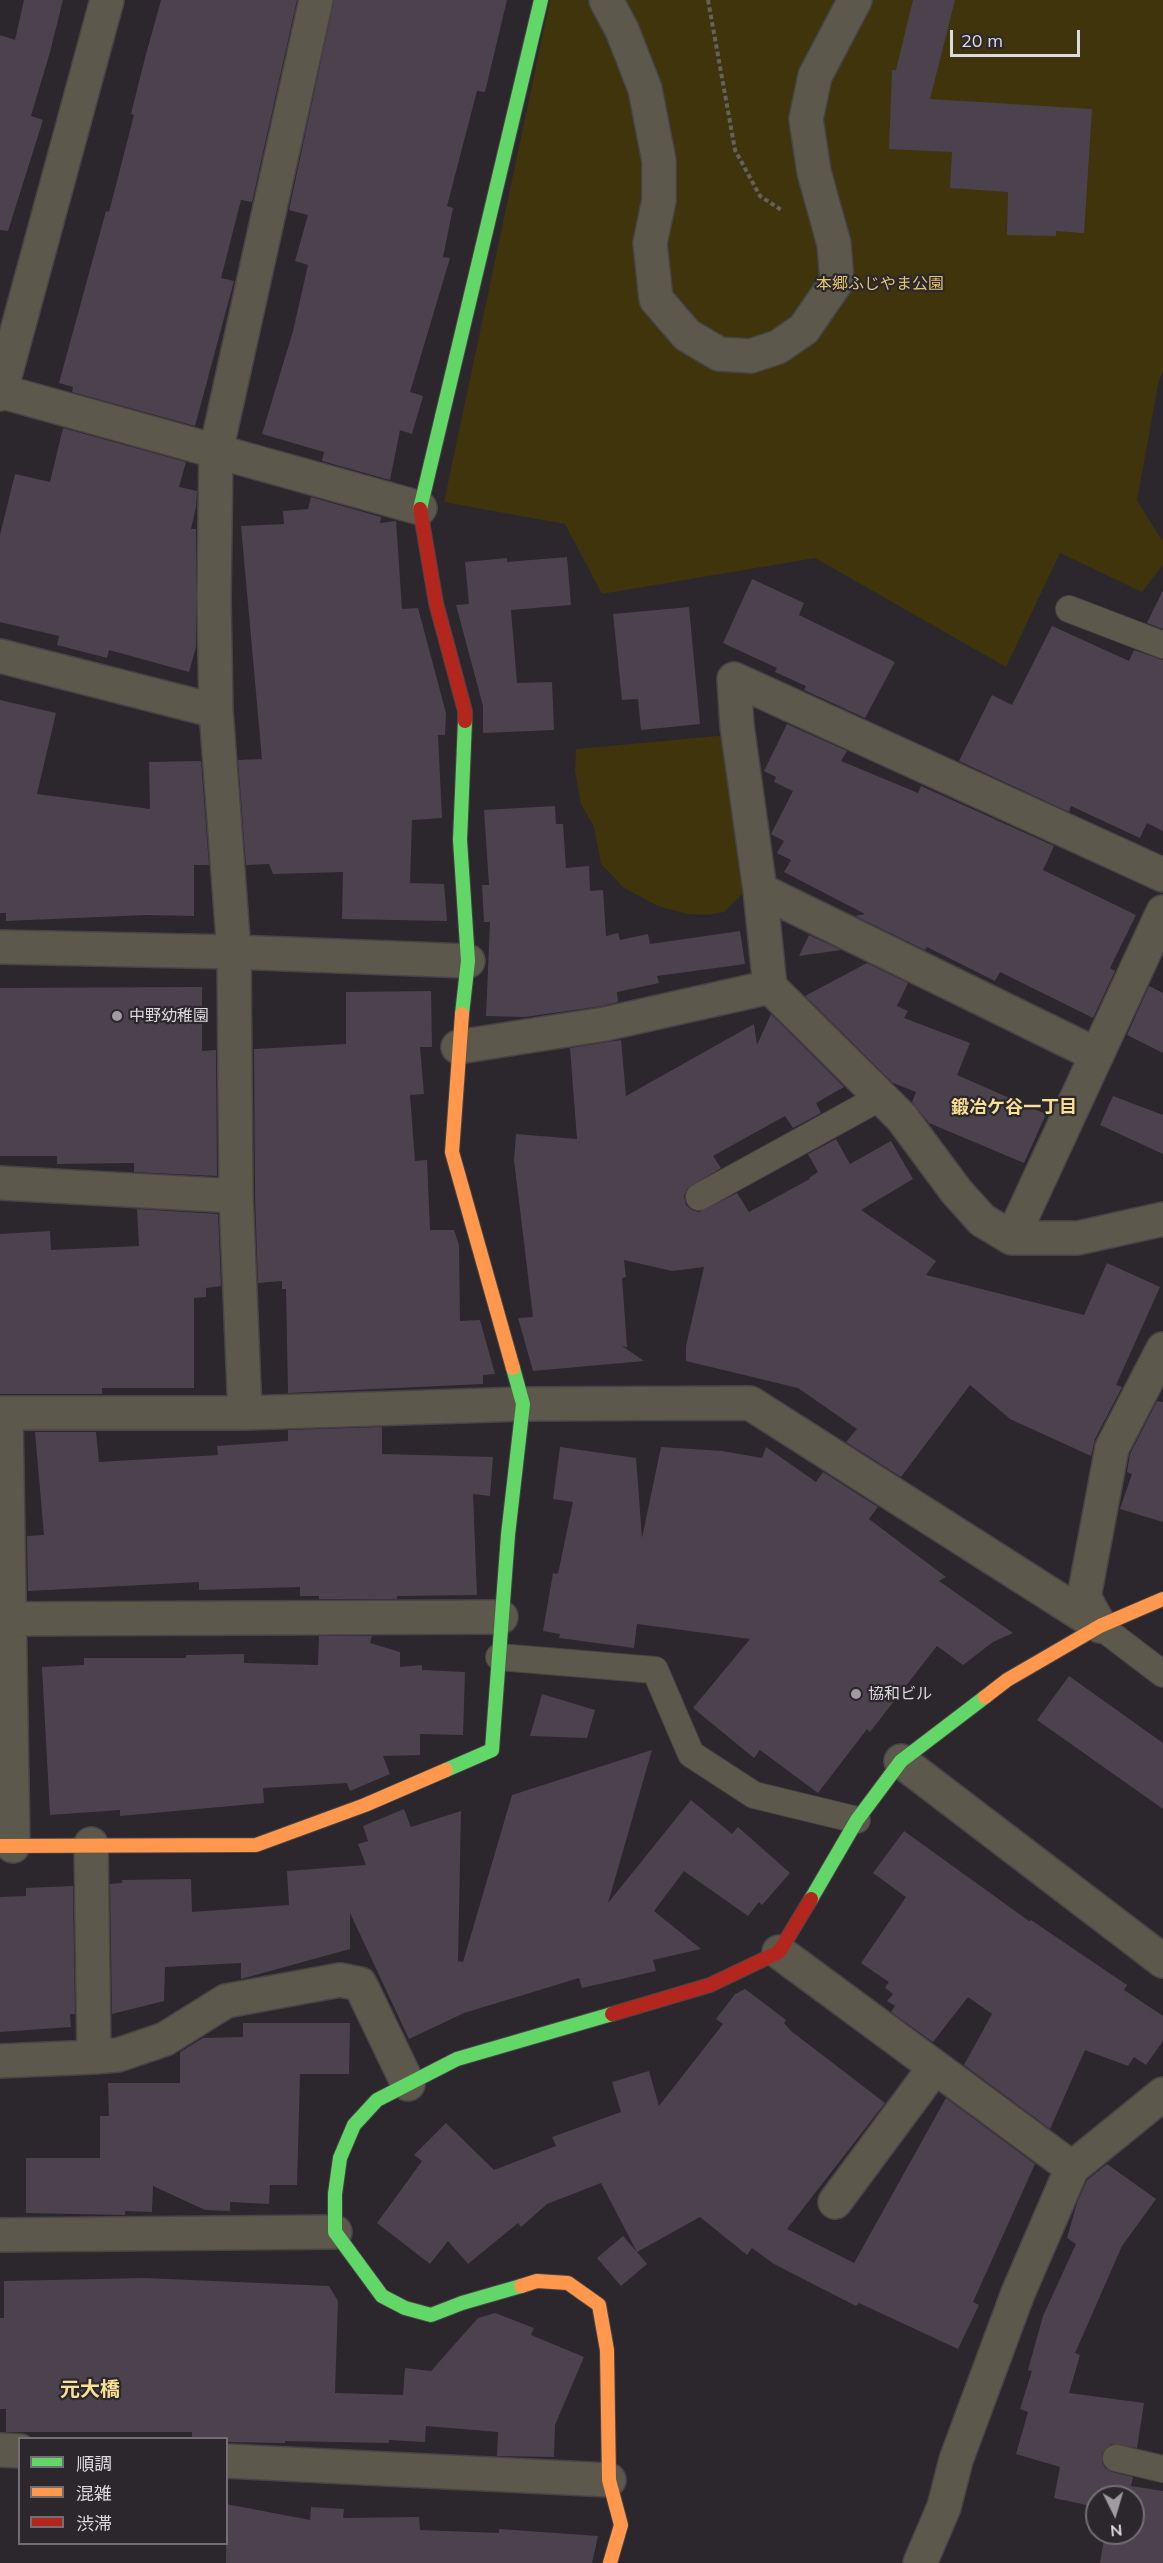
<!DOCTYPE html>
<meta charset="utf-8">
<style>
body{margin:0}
#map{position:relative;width:1163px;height:2563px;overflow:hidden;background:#2b272c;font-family:Mulish,"Noto Sans JP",sans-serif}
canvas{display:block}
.legend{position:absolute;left:18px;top:2437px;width:210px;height:108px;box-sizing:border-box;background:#2c262d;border:2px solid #736e74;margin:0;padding:8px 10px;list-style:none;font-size:18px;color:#ddd9de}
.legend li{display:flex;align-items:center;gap:12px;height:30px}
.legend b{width:30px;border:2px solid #736e74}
.north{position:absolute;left:1085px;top:2485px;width:60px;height:60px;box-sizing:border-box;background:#2c262d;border:2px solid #736e74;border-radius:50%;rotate:175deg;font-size:16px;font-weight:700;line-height:24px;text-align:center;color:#ddd9de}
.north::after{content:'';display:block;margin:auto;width:21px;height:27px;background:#9f9ba0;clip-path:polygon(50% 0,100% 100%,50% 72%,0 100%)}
.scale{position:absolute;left:950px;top:30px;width:130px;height:27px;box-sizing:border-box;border:3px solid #ddd9de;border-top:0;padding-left:8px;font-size:18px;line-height:21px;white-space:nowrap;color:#ddd9de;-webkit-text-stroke:4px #2c262d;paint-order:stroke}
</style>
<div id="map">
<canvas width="1163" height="2563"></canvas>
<ul class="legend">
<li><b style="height:8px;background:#63d668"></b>順調</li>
<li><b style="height:8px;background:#ff974d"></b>混雑</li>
<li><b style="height:8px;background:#b3261e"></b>渋滞</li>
</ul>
<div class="north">N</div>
<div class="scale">20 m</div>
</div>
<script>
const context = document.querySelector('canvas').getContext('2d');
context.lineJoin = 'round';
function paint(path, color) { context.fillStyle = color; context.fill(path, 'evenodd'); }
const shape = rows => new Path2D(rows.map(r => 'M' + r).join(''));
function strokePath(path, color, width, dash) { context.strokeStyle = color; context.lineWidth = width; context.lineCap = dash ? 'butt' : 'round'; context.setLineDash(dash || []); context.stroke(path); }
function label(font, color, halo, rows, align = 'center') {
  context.font = font + ' Mulish,"Noto Sans JP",sans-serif'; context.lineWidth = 4.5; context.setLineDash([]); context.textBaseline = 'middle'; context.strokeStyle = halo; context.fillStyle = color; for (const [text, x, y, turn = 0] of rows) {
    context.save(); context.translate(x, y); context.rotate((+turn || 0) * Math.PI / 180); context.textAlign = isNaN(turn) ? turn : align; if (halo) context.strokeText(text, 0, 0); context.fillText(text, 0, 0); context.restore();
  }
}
const green = shape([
 [550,0,1163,0,1163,372,1159,380,1137,500,1163,542,1163,565,1142,592,1060,553,1006,667,815,558,602,594,565,524,444,502],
 [739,734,758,879,724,912,708,915,687,914,658,906,624,888,601,864,594,827,581,804,575,771,576,749]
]);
const building = shape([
 [24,0,63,0,50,52,31,116,43,120,8,231,0,230,0,35,15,40],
 [161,0,297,0,252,202,241,200,221,278,234,281,195,426,72,392,73,387,59,383,106,211,109,212,134,115,131,114,145,58],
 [334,0,507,0,485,92,477,91,447,206,453,208,443,257,450,258,410,392,423,396,412,434,400,430,390,480,322,461,324,452,262,434,293,331,308,265,295,261,308,215,289,210],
 [913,0,955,0,930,99,1092,109,1084,233,1056,231,1056,236,1007,235,1008,192,950,188,952,152,889,149,892,70,896,70],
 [63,428,186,462,179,487,197,491,196,507,191,529,196,529,196,647,189,672,109,650,107,658,57,645,59,636,0,622,0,535,15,474,50,482],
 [311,497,381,517,380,523,396,521,402,609,418,608,446,713,445,735,438,735,442,818,412,820,410,883,444,884,447,921,342,919,343,872,273,874,269,864,246,865,238,760,262,759,241,526,284,524,283,511,308,509],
 [567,557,571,605,511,610,517,683,552,682,554,730,483,733,483,706,456,605,469,604,465,562,507,558,507,562],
 [752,579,804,603,799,615,895,662,865,718,804,690,806,686,775,672,777,668,723,643],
 [1163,590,1163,629,1147,623],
 [689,607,700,724,641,730,638,699,622,700,613,614],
 [1052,626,1129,661,1134,650,1163,660,1163,831,1147,823,1140,838,1071,806,1069,812,959,761,992,695,1012,705],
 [0,700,56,713,37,794,150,809,149,762,201,761,209,865,194,865,194,916,146,915,6,921,6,913,0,913],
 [787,724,847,751,841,761,918,793,921,786,1054,846,1043,870,1136,915,1110,968,1115,971,1093,1018,1000,972,995,981,927,947,925,950,855,916,865,914,784,872,791,860,777,853,784,841,771,834,793,791,774,782,776,777,764,771],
 [555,806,556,824,563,824,566,868,589,866,590,891,603,890,606,936,618,933,620,940,648,934,650,944,740,931,745,964,657,976,659,983,617,992,618,1002,602,1006,525,1017,486,1016,490,922,484,922,482,885,489,885,484,810],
 [809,935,841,950,799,956],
 [867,963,908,983,897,1006,908,1011,904,1018,970,1043,957,1075,1046,1114,1024,1163,929,1123,912,1102,916,1092,893,1083,805,996],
 [1149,986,1163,993,1163,1053,1127,1035],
 [202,987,202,1051,216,1050,217,1176,134,1172,134,1163,57,1164,57,1156,0,1156,0,988],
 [431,991,432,1047,420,1047,424,1094,410,1095,415,1161,427,1160,430,1230,454,1230,459,1245,460,1321,480,1320,495,1374,483,1375,483,1384,288,1393,286,1289,282,1289,282,1281,258,1283,255,1196,254,1049,346,1044,346,992],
 [771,1014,844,1087,816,1103,821,1113,793,1128,785,1116,713,1156,721,1168,687,1189,684,1196,686,1205,692,1210,699,1212,737,1193,749,1212,810,1179,809,1178,818,1172,808,1154,836,1139,850,1164,891,1141,913,1179,861,1210,936,1261,926,1275,1084,1315,1107,1263,1160,1287,1116,1385,1122,1387,1095,1439,1091,1456,1010,1419,970,1385,901,1477,846,1442,857,1429,798,1388,686,1361,686,1346,704,1267,672,1271,624,1260,626,1277,622,1278,627,1347,622,1346,644,1361,533,1371,518,1318,533,1317,514,1160,516,1134,577,1139,570,1048,621,1040,626,1096,754,1024,757,1045],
 [1113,1096,1163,1115,1163,1154,1100,1125],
 [137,1209,218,1214,221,1286,206,1288,206,1297,194,1298,194,1388,102,1388,102,1394,0,1394,0,1234,50,1231,51,1250,139,1246],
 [1157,1401,1163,1402,1163,1522,1120,1509,1132,1474,1127,1472,1130,1454],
 [382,1427,382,1454,493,1457,490,1496,473,1494,477,1595,397,1596,397,1599,319,1599,319,1596,300,1596,300,1587,199,1590,199,1582,28,1591,27,1536,44,1535,35,1432,96,1432,99,1462,218,1455,217,1446,288,1441,288,1430],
 [560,1447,636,1458,642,1538,661,1447,722,1451,762,1458,766,1447,816,1482,823,1472,878,1507,869,1519,946,1577,939,1581,1013,1633,993,1642,963,1665,937,1646,870,1732,867,1729,818,1793,760,1750,754,1758,693,1708,750,1639,637,1624,634,1648,559,1638,560,1634,543,1631,553,1573,558,1574,573,1502,553,1499],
 [319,1636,372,1636,370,1643,400,1652,400,1667,422,1665,422,1670,465,1672,463,1735,420,1734,420,1755,383,1756,390,1774,350,1791,347,1783,263,1788,264,1803,120,1816,120,1810,50,1815,42,1667,84,1665,84,1658,186,1658,186,1655,244,1654,244,1663,318,1665],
 [1069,1676,1163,1743,1163,1809,1037,1720],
 [542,1694,595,1710,587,1738,530,1736],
 [652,1750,608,1903,691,1800,732,1834,738,1827,790,1873,762,1905,759,1902,748,1916,684,1871,654,1911,701,1949,653,1960,656,1971,582,1988,579,1978,464,2013,409,2039,350,1913,350,1949,241,1979,241,1963,165,1967,164,2001,112,2014,110,1884,122,1883,122,1880,191,1879,192,1912,289,1905,287,1871,366,1865,358,1844,368,1841,363,1826,404,1809,411,1827,461,1811,458,1961,463,1962,512,1795],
 [904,1831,1029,1921,1031,1920,1127,1985,1124,1990,1163,2016,1163,2041,1146,2065,1134,2057,1128,2066,1085,2050,1050,2129,964,2065,992,2014,968,1997,933,2042,891,2012,895,2006,887,2001,893,1994,885,1988,889,1982,861,1963,906,1897,873,1873],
 [73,1886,75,2014,70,2014,71,2027,0,2032,0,1897,26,1896,26,1888],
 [745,1989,786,2020,784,2023,791,2031,885,2103,787,2229,854,2263,946,2098,1035,2164,973,2302,979,2305,958,2349,859,2303,856,2306,774,2264,752,2248,747,2255,700,2217,637,2252,647,2264,621,2286,597,2258,623,2236,637,2252,601,2183,547,2204,521,2227,518,2223,468,2264,448,2241,430,2264,377,2223,422,2161,414,2155,446,2123,494,2170,556,2146,552,2137,621,2112,612,2082,649,2071,659,2106,723,2024,716,2019,735,1994],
 [243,2023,350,2023,349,2074,300,2074,297,2185,270,2185,269,2204,230,2202,230,2211,205,2210,153,2186,152,2212,125,2211,125,2215,26,2213,26,2158,100,2158,100,2116,109,2116,108,2083,180,2083,180,2052,203,2038,243,2037],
 [1107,2164,1156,2199,1122,2246,1075,2353,1080,2355,1069,2393,1144,2403,1137,2448,1111,2444,1102,2454,1102,2462,1105,2468,1112,2472,1133,2477,1131,2486,1163,2491,1163,2563,1100,2563,1105,2533,1133,2533,1133,2497,1097,2497,1097,2511,1090,2510,1091,2506,1054,2498,1060,2467,1016,2454,1028,2412,1020,2409,1032,2371,1028,2370,1043,2316,1076,2244,1067,2238,1077,2203,1087,2180],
 [145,2278,329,2286,338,2301,335,2393,403,2395,405,2368,431,2371,478,2318,495,2313,534,2328,531,2335,584,2357,555,2425,554,2457,497,2456,498,2432,426,2426,425,2442,389,2440,389,2443,285,2441,285,2443,226,2442,226,2437,192,2437,192,2432,6,2432,6,2409,0,2409,0,2318,4,2318,4,2281],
 [226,2504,310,2520,311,2507,344,2509,343,2518,419,2517,420,2530,499,2533,499,2529,598,2536,592,2563,226,2563]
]);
const path = shape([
 [708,0,735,150,760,196,783,211]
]);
const lane = shape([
 [1069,609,1163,645],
 [699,1197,881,1097],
 [1100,1626,1163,1674],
 [499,1657,655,1670,691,1754,754,1795,857,1820],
 [1116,2458,1163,2469]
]);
const street = shape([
 [606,0,622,30,645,89,659,161,659,200,650,243,656,299,687,335,719,354,751,356,778,347,804,329,837,281,834,244,814,172,806,119,815,76,855,0],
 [0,391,420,508],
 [0,394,107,0],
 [0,656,216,711],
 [1163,875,734,679,737,726,760,890,770,987,902,1118,956,1191,982,1220,1012,1238,1078,1238,1163,1219],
 [760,890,1097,1055],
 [0,947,234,952,468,961],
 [458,1047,605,1024,770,987],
 [0,1183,236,1196],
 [1012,1238,1163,912],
 [0,1413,245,1413,523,1404,750,1403,1100,1626],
 [6,1413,13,1846],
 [245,1413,236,1196,234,952,216,711,214,599,216,451,316,0],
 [0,1619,501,1617],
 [1100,1626,1084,1597,1112,1448,1163,1349],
 [901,1761,1163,1961],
 [779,1952,1072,2168],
 [94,2057,118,2055,165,2039,226,2001,340,1980,360,1984,408,2084],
 [0,2061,94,2057,91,1844],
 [835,2202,935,2067],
 [0,2235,335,2232],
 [0,2450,20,2451],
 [226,2461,609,2480],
 [920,2563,944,2507,956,2460,1018,2293,1072,2168,1163,2094]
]);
const fast = shape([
 [420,509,541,0],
 [462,1014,468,961,460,840,465,721],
 [446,1770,492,1750,508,1535,523,1404,513,1368],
 [811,1899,857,1820,901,1761,985,1697],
 [521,2286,462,2303,431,2315,405,2308,382,2296,335,2232,335,2194,340,2158,354,2125,377,2100,457,2059,612,2014]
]);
const slow = shape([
 [462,1014,452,1152,513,1368],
 [985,1697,1007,1680,1100,1626,1163,1599],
 [0,1846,256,1845,365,1805,446,1770],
 [521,2286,537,2281,568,2283,599,2305,607,2350,609,2480,621,2525,610,2563]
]);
const jam = shape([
 [420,509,436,603,465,711,465,721],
 [612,2014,710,1985,779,1952,811,1899]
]);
const markers = [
 [117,1016,6,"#9f9ba0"],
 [856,1694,6,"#9f9ba0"]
];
const parkNames = [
 ["本郷ふじやま公園",880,284]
];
const poiNames = [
 ["中野幼稚園",129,1016],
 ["協和ビル",868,1694]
];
const neighbourhoodNames = [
 ["鍛冶ケ谷一丁目",1014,1108]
];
const quarterNames = [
 ["元大橋",90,2390]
];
paint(green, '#3f340c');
paint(building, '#4c424d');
strokePath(lane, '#474448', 28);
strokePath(street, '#474448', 36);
strokePath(fast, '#474448', 16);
strokePath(slow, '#474448', 16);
strokePath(jam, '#474448', 16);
strokePath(path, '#65615b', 4, [4.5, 3]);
strokePath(lane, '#5c584c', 26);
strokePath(street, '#5c584c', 33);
strokePath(fast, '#63d668', 14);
strokePath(slow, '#ff974d', 14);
strokePath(jam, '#b3261e', 14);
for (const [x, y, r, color] of markers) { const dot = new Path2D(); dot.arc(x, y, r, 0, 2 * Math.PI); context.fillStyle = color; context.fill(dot); strokePath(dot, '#2c262d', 2); }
label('16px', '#e0c56d', '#2c262d', parkNames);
label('16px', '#ddd9de', '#2c262d', poiNames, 'left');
label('bold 18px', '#f8e193', '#2c262d', neighbourhoodNames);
label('bold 20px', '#f8e193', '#2c262d', quarterNames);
</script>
